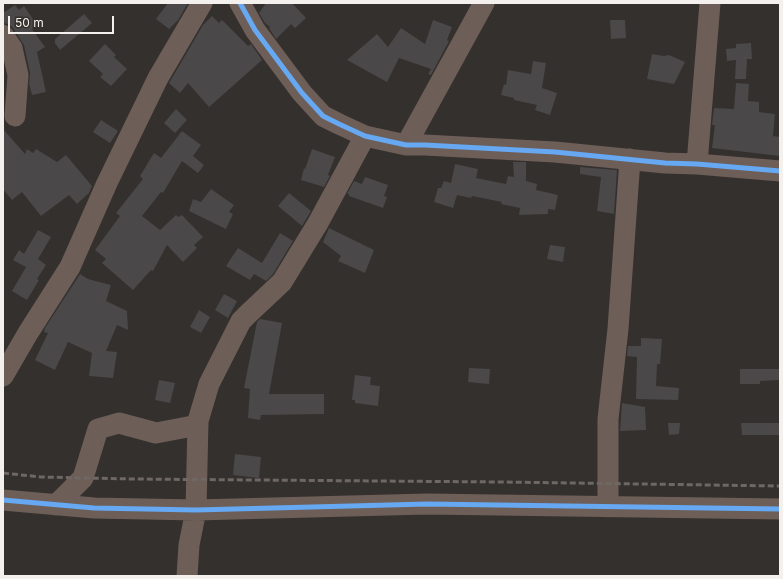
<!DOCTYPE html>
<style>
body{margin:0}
#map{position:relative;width:783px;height:579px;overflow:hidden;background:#33302d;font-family:Inter,sans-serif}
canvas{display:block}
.frame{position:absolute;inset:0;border:4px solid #f4f0ed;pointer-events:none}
.scale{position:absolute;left:8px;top:16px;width:106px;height:18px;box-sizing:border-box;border:2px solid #f4f0ed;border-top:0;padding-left:5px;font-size:12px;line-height:14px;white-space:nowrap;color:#f4f0ed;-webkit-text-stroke:3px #35302b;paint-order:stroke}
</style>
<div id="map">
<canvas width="783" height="579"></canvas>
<div class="frame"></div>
<div class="scale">50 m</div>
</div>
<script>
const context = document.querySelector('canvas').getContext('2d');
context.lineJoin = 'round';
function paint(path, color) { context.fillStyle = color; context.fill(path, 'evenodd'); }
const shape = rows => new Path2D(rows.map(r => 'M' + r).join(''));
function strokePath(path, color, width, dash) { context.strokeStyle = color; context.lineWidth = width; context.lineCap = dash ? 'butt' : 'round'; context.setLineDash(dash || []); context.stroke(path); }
const building = shape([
 [168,3,188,3,178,20,169,29,156,19],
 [266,3,292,3,306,18,295,28,291,24,276,39,269,28,270,27,265,23,259,13],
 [15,5,19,10,24,6,37,25,32,29,45,47,37,52,46,92,32,95,29,84,30,73,24,45,13,28,8,24,3,23,3,13],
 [84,14,92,23,60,50,55,43,55,39],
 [212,16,219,23,222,20,248,46,251,44,262,60,209,107,188,83,180,93,169,83,203,25],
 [433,20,452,27,447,40,449,41,431,75,428,74,431,69,399,58,387,82,347,60,377,34,388,47,401,28,425,44],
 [610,20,625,20,626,38,611,39],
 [751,43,752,59,747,59,746,79,735,79,736,60,727,61,726,49,736,48,736,44],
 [105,44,116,55,114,57,127,69,111,86,100,77,103,74,89,61],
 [652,54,664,56,669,55,685,62,674,84,647,79],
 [533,61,546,63,542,88,557,93,550,115,535,110,537,105,514,100,514,98,501,95,504,84,506,85,508,70,531,74],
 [736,83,749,84,748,101,759,102,759,112,775,114,773,136,780,137,780,156,712,148,715,125,712,125,714,108,734,109],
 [176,109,187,120,175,133,164,123],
 [101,120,118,131,110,143,93,132],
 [3,129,25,154,27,149,33,153,36,149,57,162,66,155,92,186,89,193,77,204,69,195,41,216,22,192,12,200,3,189],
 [182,131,201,145,193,156,204,165,198,173,182,161,163,193,161,192,142,216,160,230,176,215,178,217,182,215,203,237,194,245,197,248,183,262,167,245,153,271,151,270,133,290,102,263,106,259,95,250,120,216,116,213,143,179,140,176,154,153,161,158],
 [312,149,335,157,328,175,330,176,324,187,301,180,304,168,305,169],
 [513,162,526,162,526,181,537,184,536,190,558,195,555,210,548,209,548,214,519,215,520,208,501,204,502,202,472,196,471,198,457,195,453,208,434,202,438,188,441,188,444,181,451,183,455,164,478,169,476,178,506,184,508,176,514,177],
 [580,167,617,170,614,214,597,211,601,177,580,174],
 [365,177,388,185,384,196,387,197,383,208,349,196,349,194,347,194,354,181,362,184],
 [211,189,234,205,229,212,233,214,226,229,189,211,193,199,201,202],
 [289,193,311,211,302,226,278,206],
 [329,228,374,250,365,273,338,261,341,256,323,242],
 [38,230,51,237,38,259,46,265,37,279,39,280,27,300,12,291,26,267,13,260,19,250,24,254],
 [280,233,293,241,273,274,266,281,254,274,250,280,226,266,238,248,262,263],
 [550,245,565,247,563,262,547,259],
 [80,274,88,279,111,285,106,301,127,311,128,330,117,325,106,351,117,352,113,378,89,376,92,353,68,342,55,370,35,360,48,333,44,332,45,328],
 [224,294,237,301,228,318,215,310],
 [199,310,210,317,201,333,190,327],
 [260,319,282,323,269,394,324,394,324,414,261,415,260,420,248,418,250,389,244,388,257,322],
 [641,338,662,339,660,364,657,364,656,386,679,388,678,400,636,399,637,357,627,356,628,346,641,346],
 [469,368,490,369,489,384,468,382],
 [740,369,780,369,780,380,760,381,760,384,740,384],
 [355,375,371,377,370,385,380,386,378,406,355,403,355,400,352,400],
 [159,380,175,383,170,403,155,400],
 [622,403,645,407,646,430,620,431],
 [668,423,680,423,679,434,669,435],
 [741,423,780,423,780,435,742,435],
 [235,454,261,457,259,478,233,475]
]);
const minor = shape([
 [240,3,255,30,302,93,323,116,339,124,365,136,406,145,425,145,555,152,665,163,697,164,780,171],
 [3,35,12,48,18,75,15,116],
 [406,145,484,3],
 [697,164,710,3],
 [3,376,28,333,70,267,107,183,158,78,202,3],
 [3,500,94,508,196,510,427,504,780,509],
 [56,505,83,478,98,429,119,423,156,433,198,425],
 [608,507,608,419,618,329,630,159],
 [187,576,189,545,196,510,198,421,209,384,241,321,248,314,282,282,318,223,365,136]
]);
const rail = shape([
 [3,473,41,477,133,479,502,482,780,486]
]);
const cycleway = shape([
 [240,3,255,30,302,93,323,116,339,124,365,136,406,145,425,145,555,152,665,163,697,164,780,171],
 [3,500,94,508,196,510,427,504,780,509]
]);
paint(building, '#4a4849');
strokePath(minor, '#6e5e58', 21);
strokePath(rail, '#6f6764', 3, [6, 3]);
strokePath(cycleway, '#66a8f1', 5);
</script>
